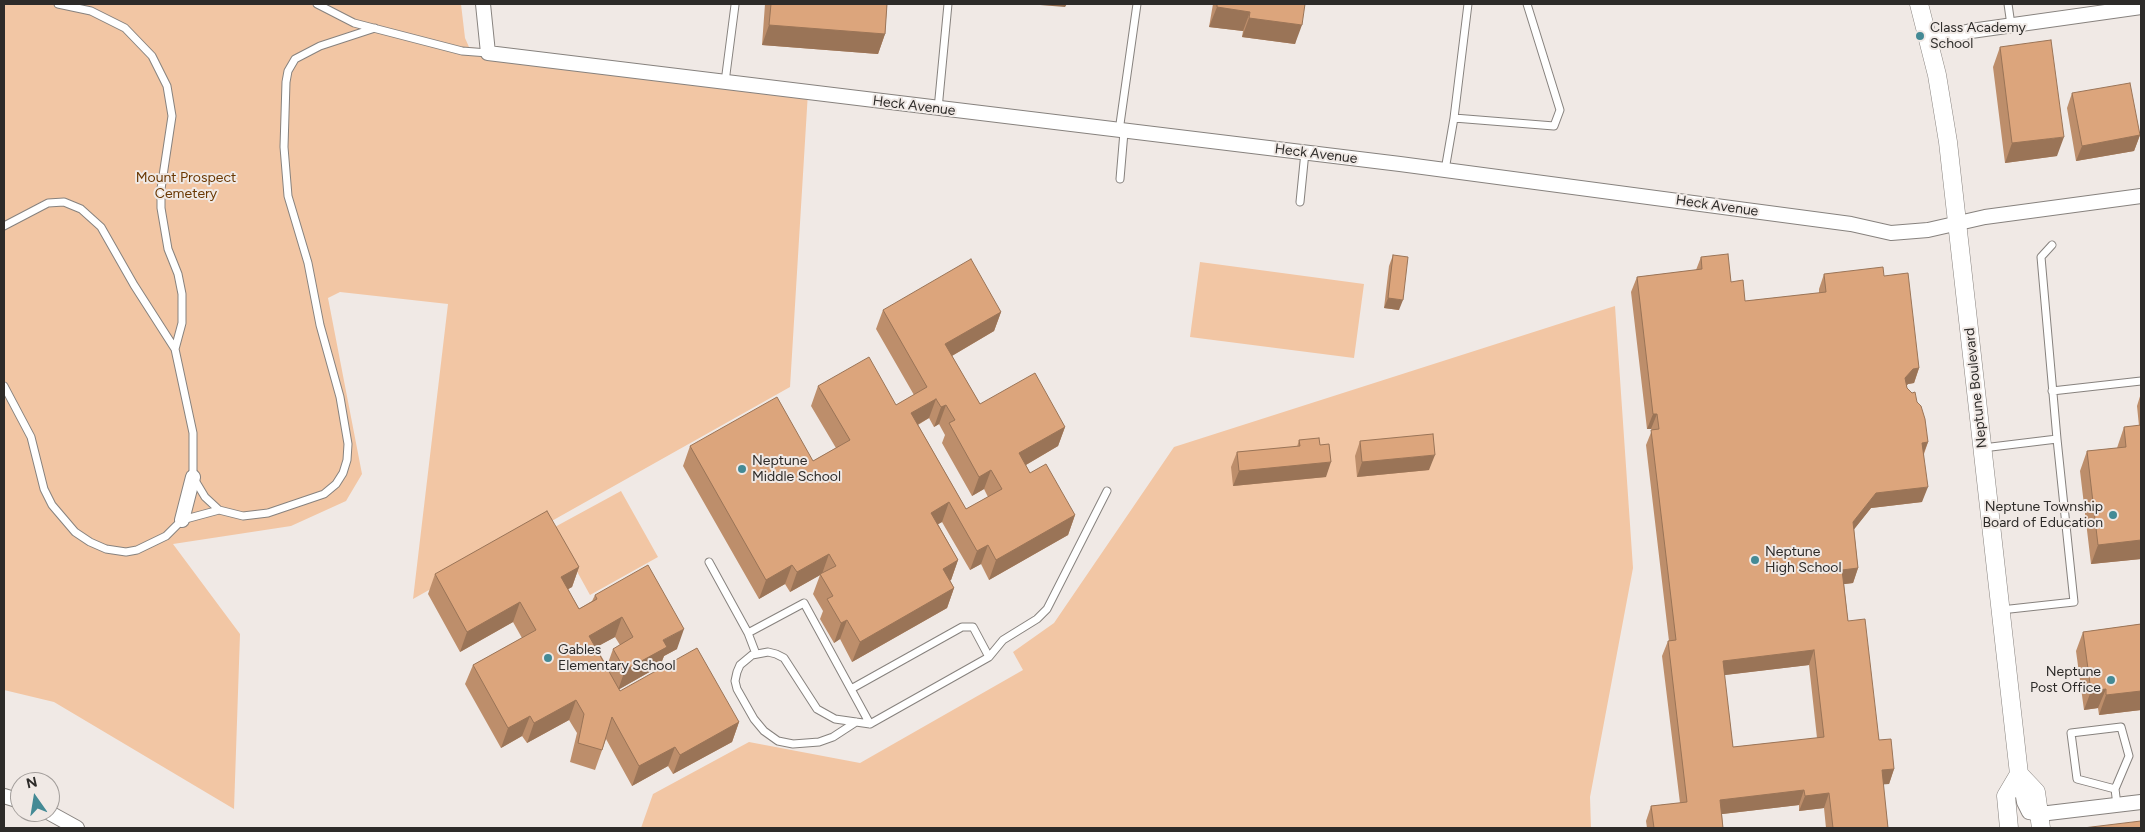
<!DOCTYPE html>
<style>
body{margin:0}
#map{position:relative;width:2145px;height:832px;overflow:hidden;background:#f0e9e5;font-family:Figtree,sans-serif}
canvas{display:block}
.frame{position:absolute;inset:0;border:5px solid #2d2b29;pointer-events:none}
.north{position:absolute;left:10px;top:772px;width:50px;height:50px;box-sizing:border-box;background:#f0e9e5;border:1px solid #a29d9a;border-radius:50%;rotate:347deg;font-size:14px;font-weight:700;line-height:20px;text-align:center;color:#2d2b29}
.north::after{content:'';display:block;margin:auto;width:18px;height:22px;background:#448a95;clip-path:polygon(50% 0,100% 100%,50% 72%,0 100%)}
</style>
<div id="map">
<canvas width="2145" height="832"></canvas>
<div class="frame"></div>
<div class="north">N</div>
</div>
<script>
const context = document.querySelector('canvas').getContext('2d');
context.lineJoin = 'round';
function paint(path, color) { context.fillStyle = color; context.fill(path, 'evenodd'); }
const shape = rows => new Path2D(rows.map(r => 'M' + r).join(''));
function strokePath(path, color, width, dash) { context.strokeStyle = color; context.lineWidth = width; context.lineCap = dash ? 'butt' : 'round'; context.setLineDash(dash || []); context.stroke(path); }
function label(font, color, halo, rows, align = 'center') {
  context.font = font + ' Figtree,sans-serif'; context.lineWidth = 4; context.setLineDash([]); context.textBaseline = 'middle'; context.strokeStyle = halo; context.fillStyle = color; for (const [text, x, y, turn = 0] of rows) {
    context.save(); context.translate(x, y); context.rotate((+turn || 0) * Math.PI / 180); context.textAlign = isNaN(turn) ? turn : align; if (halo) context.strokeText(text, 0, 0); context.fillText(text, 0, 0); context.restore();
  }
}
const green = shape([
 [4,4,461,4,465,38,469,47,808,92,790,387,413,599,448,304,340,292,328,298,362,474,346,501,291,526,173,544,240,634,234,809,54,702,4,690],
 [1200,262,1364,284,1354,358,1190,337],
 [1615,306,1633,568,1590,797,1591,828,641,828,653,794,749,742,860,763,1023,670,1013,652,1054,623,1174,447],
 [621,491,658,557,590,595,553,528]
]);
const service = shape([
 [58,4,91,11,125,28,152,56,167,86,172,116,161,189,161,208,168,249,178,274,182,294,182,323,175,349,193,433,193,477,205,497,219,510,243,516,268,513,324,494,336,484,343,473,347,460,348,444,340,397,320,325,308,263,288,196,284,147,286,82,288,71,295,59,320,46,375,28],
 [317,4,354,23,462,51,488,53],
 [1468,4,1454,118,1554,126,1560,110,1527,4],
 [2008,4,2011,25],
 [725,82,735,5],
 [938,109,948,4],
 [1119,131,1137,4],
 [1445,170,1454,118],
 [1120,179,1124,132],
 [1300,202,1305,152],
 [4,226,48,203,64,202,81,209,101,227,134,285,175,349],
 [4,386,31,437,44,489,52,505,75,532,90,542,106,549,126,552,137,550,166,536,182,520,219,510],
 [2052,391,2141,381],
 [1983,448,2057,439,2041,257,2052,245],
 [709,562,748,633,756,654],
 [2001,610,2074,602,2057,439],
 [748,633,804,603,870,724,989,657,1003,640,1037,619,1047,609,1107,491],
 [851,689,962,627,973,627,989,657],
 [856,722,833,737,819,742,793,744,778,741,764,731,754,719,737,689,735,681,737,672,740,665,752,655,768,652,776,654,784,658,817,709,835,719,870,724],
 [2115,789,2077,779,2071,733,2121,727,2129,756,2115,789,2117,805]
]);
const minor = shape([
 [483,4,488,53,1400,164,1851,224,1891,233,1928,230,1985,217,2141,196],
 [1929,40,1971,31,2141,7],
 [182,520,193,477],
 [2019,774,2024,802,2029,812,2040,814,2141,802],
 [4,796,20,801],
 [48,812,77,828]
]);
const tertiary = shape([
 [1919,4,1937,75,1948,142,2019,774,2006,796,2009,828],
 [2019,774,2036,792,2041,828]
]);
const wall = shape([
 [765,4,887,4,885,34,878,54,762,45],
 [1213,4,1305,4,1295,44,1242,37,1243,31,1209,27],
 [2000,47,2057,156,2005,163,1993,67],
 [2072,93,2140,135,2134,151,2076,161,2067,108],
 [1393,255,1399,310,1384,308,1389,266],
 [1701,257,1731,282,1745,301,1819,293,1819,289,1824,274,1884,276,1919,368,1914,383,1908,384,1907,385,1907,388,1917,402,1928,442,1924,454,1922,502,1871,508,1854,529,1858,568,1853,583,1844,584,1848,621,1879,740,1894,769,1889,784,1883,784,1888,828,1826,828,1824,808,1799,811,1799,805,1722,814,1723,828,1647,828,1646,821,1651,806,1680,803,1662,656,1668,641,1669,641,1646,445,1652,430,1651,429,1647,429,1631,292,1637,277,1696,270],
 [1809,665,1817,738,1733,747,1724,675],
 [883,310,1001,312,994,331,952,356,980,404,1065,427,1058,446,1026,465,1030,473,1075,515,1068,535,989,580,981,564,970,570,942,522,938,524,958,560,951,580,950,580,954,588,947,608,852,662,840,639,834,643,820,619,823,611,813,594,820,575,790,592,785,584,759,599,683,466,690,446,813,461,836,448,811,406,818,386,896,405,914,395,876,329],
 [929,418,934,427,939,424,945,435,942,443,972,496,984,489,988,497,966,509,918,425],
 [2141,393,2141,559,2091,564,2080,471,2087,451,2117,448,2124,427,2139,426,2137,406],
 [1299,440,1320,445,1326,477,1233,486,1231,467,1237,452,1297,447],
 [1360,441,1429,470,1357,477,1355,456],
 [579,567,572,587,568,589,579,609,592,601,595,595,677,649,664,656,660,666,619,689,620,691,739,722,732,742,673,774,668,766,632,786,606,739,595,770,570,762,577,733,569,720,527,743,522,736,501,748,465,684,473,665,522,638,513,622,460,652,428,594,435,574],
 [615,637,620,645,613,649,607,666,596,647],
 [2141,624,2141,710,2099,715,2098,708,2084,710,2076,651,2083,632]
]);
const shadedWall = shape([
 [1041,4,1067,4,1065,7,1040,5],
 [1217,7,1250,12,1243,31,1209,27],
 [1249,18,1302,25,1295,44,1242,37],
 [769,25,885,34,878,54,762,45],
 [2140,135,2134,151,2076,161,2082,146],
 [2064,137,2057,156,2005,163,2012,143],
 [1388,298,1403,300,1399,310,1384,308],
 [1001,312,994,331,938,364,945,344],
 [1919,368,1914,383,1908,384,1900,393,1905,378,1913,369],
 [936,399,929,418,904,432,911,413],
 [946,405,939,424,934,427,941,407],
 [1653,414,1657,414,1651,429,1647,429],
 [1065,427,1058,446,1012,473,1019,453],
 [1928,442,1922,457,1922,443],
 [1435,455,1429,470,1357,477,1362,462],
 [1331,462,1326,477,1233,486,1239,471],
 [991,470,984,489,972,496,979,477],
 [1928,487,1922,502,1871,508,1848,537,1853,522,1876,493],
 [949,502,942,522,924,532,931,513],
 [1075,515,1068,535,989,580,996,560],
 [2141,540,2141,559,2091,564,2098,545],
 [988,545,981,564,970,570,977,551],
 [829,554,822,574,790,592,797,572],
 [958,560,951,580,936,588,943,569],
 [792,565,785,584,759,599,766,580],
 [579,567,572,587,554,597,561,577],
 [1858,568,1853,583,1837,585,1842,570],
 [954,588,947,608,852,662,860,642],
 [520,602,513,622,460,652,467,632],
 [622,617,615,637,582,655,589,636],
 [847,620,840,639,834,643,841,623],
 [684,629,677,649,664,656,660,666,618,690,625,670,663,640],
 [1814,650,1809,665,1717,676,1723,661],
 [2106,689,2098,708,2084,710,2091,691],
 [2141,691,2141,710,2099,715,2106,695],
 [576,700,569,720,527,743,534,723],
 [530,716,522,736,501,748,508,728],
 [739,722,732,742,673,774,680,755],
 [675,747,668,766,632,786,639,766],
 [1894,769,1889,784,1876,785,1882,770],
 [1804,790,1799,805,1714,815,1720,800],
 [1829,793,1824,808,1799,811,1805,796]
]);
const building = shape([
 [771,4,887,4,885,34,769,25,771,4],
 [1217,4,1305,4,1302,25,1249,18,1250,12,1217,7,1217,4],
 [2051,40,2064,137,2012,143,2000,47,2051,40],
 [2130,83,2140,135,2082,146,2072,93,2130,83],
 [1728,254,1731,282,1743,280,1745,301,1826,292,1824,274,1883,267,1884,276,1908,273,1919,368,1913,369,1905,378,1907,388,1912,393,1915,392,1917,402,1921,406,1925,419,1928,442,1922,443,1928,487,1876,493,1853,522,1858,568,1842,570,1848,621,1865,619,1879,740,1891,739,1894,769,1882,770,1888,828,1833,828,1829,793,1805,796,1804,790,1720,800,1723,828,1654,828,1651,806,1687,802,1668,641,1676,640,1651,430,1659,429,1657,414,1653,414,1637,277,1702,269,1701,257,1728,254],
 [1814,650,1824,737,1733,747,1723,661,1814,650],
 [1393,255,1408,257,1403,300,1388,298,1393,255],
 [971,259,1001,312,945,344,980,404,1035,373,1065,427,1019,453,1030,473,1046,464,1075,515,996,560,988,545,977,551,949,502,931,513,958,560,943,569,954,588,860,642,847,620,841,623,827,599,833,596,820,574,836,566,829,554,797,572,792,565,766,580,690,446,777,397,813,461,850,440,818,386,869,357,896,405,927,387,883,310,971,259],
 [936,399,941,407,946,405,955,420,949,423,979,477,991,470,1002,489,966,509,911,413,936,399],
 [2141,425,2141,540,2098,545,2087,451,2126,447,2124,427,2141,425],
 [1433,434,1435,455,1362,462,1360,441,1433,434],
 [1319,438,1320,445,1329,444,1331,462,1239,471,1237,452,1300,446,1299,440,1319,438],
 [547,511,579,567,561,577,579,609,597,599,595,595,648,565,684,629,663,640,667,647,625,670,613,649,633,637,622,617,589,636,620,691,697,648,739,722,680,755,675,747,639,766,612,717,602,750,578,743,584,714,576,700,534,723,530,716,508,728,473,665,536,630,520,602,467,632,435,574,547,511],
 [2141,624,2141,691,2106,695,2106,689,2091,691,2083,632,2141,624],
 [2141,821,2141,828,2083,828,2141,821]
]);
const markers = [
 [1920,36,5,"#448a95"],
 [742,469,5,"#448a95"],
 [2113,515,5,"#448a95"],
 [1755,560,5,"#448a95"],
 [548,658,5,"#448a95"],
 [2111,680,5,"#448a95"]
];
const poiNames = [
 ["Class Academy",1930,28],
 ["School",1930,44],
 ["Neptune",752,461],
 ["Middle School",752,477],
 ["Neptune Township",2103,507,"right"],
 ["Board of Education",2103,523,"right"],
 ["Neptune",1765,552],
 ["High School",1765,568],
 ["Gables",558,650],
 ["Elementary School",558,666],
 ["Neptune",2101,672,"right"],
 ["Post Office",2101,688,"right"]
];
const streetNames = [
 ["Heck Avenue",914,106,7],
 ["Heck Avenue",1316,154,7],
 ["Heck Avenue",1717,206,8],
 ["Neptune Boulevard",1976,388,-96]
];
const parkNames = [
 ["Mount Prospect",186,178],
 ["Cemetery",186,194]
];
paint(green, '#f2c6a4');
strokePath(service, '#87827e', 9);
strokePath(minor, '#87827e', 16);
strokePath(tertiary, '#87827e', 19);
strokePath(service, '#fff', 7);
strokePath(minor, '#fff', 14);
strokePath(tertiary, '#fff', 18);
paint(wall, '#bd8e6b');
paint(shadedWall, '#9a7457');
paint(building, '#dca57c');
strokePath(building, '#9a7457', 1);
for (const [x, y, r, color] of markers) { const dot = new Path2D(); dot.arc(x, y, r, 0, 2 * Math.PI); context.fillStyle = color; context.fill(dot); strokePath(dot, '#f0e9e5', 2); }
label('14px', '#2d2b29', '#f0e9e5', poiNames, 'left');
label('14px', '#2d2b29', '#f0e9e5', streetNames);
label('14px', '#6a3803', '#f0e9e5', parkNames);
</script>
